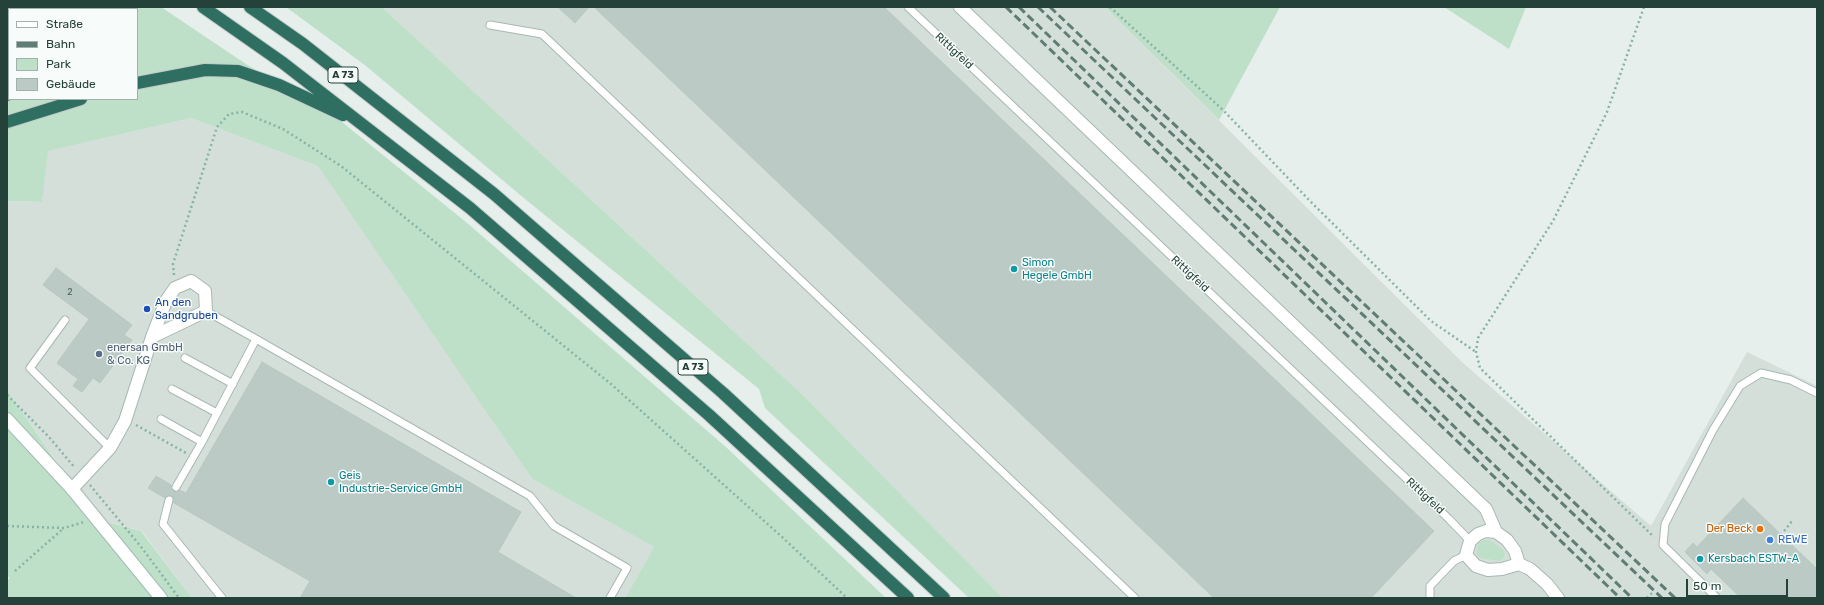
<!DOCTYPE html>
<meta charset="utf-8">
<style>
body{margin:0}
#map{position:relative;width:1824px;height:605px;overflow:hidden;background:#e6efeb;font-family:Rubik,sans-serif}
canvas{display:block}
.frame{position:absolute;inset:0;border:8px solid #24423a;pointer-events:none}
.legend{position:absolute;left:8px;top:8px;width:130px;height:92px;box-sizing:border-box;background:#f7fbf9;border:1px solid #a3b1ad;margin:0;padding:5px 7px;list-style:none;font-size:12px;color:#24423a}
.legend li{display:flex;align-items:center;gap:8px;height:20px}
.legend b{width:20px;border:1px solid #a3b1ad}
.scale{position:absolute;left:1686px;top:579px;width:102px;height:18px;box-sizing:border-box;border:2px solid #24423a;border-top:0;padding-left:5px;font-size:12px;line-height:14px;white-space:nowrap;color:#24423a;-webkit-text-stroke:3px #f7fbf9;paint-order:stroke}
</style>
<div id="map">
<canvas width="1824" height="605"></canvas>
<div class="frame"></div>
<ul class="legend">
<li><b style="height:5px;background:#fff"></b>Straße</li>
<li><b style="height:5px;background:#5f7d75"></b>Bahn</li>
<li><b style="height:11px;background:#bfe0c8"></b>Park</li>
<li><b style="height:11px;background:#bbcac4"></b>Gebäude</li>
</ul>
<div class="scale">50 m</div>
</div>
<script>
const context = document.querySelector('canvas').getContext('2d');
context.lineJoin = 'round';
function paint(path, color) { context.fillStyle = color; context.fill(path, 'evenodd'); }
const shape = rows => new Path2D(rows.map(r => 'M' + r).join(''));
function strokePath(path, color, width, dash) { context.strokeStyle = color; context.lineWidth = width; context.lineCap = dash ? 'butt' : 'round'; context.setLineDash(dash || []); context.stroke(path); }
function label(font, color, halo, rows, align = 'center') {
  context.font = font + ' Rubik,sans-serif'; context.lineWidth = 3; context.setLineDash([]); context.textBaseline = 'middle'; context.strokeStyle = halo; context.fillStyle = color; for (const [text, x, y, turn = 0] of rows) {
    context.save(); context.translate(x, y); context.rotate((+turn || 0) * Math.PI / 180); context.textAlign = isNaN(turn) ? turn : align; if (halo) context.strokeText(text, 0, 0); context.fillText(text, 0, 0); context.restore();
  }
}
const built = shape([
 [382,7,1105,7,1463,363,1651,526,1747,352,1817,386,1817,598,1003,598,802,394],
 [191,118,319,166,532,479,654,547,625,598,192,598,142,531,97,519,7,390,7,201,42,202,47,151]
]);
const green = shape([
 [7,7,161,7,246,64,342,122,466,222,727,448,886,598,625,598,654,547,532,479,318,166,191,118,48,151,42,202,7,201],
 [9,9,137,9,137,99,9,99],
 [286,7,382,7,802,394,1003,598,969,598,765,408,759,389,525,199,366,66],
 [1105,7,1280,7,1219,120],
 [1444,7,1526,7,1509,49],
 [7,390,96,519,141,531,192,598,7,598,7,582,10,577,7,577],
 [1484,540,1490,540,1503,550,1505,554,1504,558,1499,561,1480,558,1477,555,1477,547,1480,542]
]);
const building = shape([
 [558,7,589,7,575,23,558,7],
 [594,7,884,7,1434,531,1371,598,1214,598,594,7],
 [56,268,132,325,124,335,132,340,100,383,93,378,82,392,73,386,78,379,57,363,89,319,43,285,56,268],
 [262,362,521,512,498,552,576,598,300,598,310,581,174,503,172,496,168,495,165,498,148,488,156,476,171,485,172,489,174,491,180,490,186,493,262,362],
 [1743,498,1817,569,1817,598,1741,598,1711,569,1707,574,1685,552,1693,543,1697,547,1743,498]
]);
const path = shape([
 [1110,7,1223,110,1309,200,1431,321,1476,352],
 [1644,7,1607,112,1553,221,1478,338,1476,352,1480,368,1654,537],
 [174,275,173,264,217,127,229,114,242,112,283,129,341,166,611,384,781,536,847,598],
 [7,395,49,437,75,468],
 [136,425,186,453],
 [90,485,142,548,179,598],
 [7,526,64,528,84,522],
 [1781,535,1792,521],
 [15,571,64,528],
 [1647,598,1652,593]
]);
const service = shape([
 [908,7,1449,519,1470,541],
 [490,25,542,34,1135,598],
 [65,320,30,368,110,448],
 [256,339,530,496,554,526,627,568,610,598],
 [185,358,233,384],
 [172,389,217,413],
 [161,419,202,442],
 [176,487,202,442,256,339,206,311],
 [169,500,163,524,222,598],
 [1430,598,1430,586,1454,561,1466,555],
 [1717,598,1663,545,1665,524,1713,430,1740,386,1761,373,1791,380,1817,393]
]);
const minor = shape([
 [960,7,1486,509,1496,532],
 [72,489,110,448,125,421,152,337,206,311,205,291,191,281,175,288,166,301,152,337],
 [1519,564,1502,569,1488,570,1476,566,1466,555,1470,541,1478,534,1486,531,1496,532,1507,540,1515,551,1519,564,1530,569,1547,584,1558,598]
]);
const secondary = shape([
 [7,419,72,489,161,598]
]);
const motorway = shape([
 [50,7,51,9],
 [203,7,283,63,470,208,709,415,908,598],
 [250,7,303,44,494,194,723,393,944,598],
 [137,83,205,70,238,71,279,85,343,115],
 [7,95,9,94],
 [7,122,81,99]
]);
const rail = shape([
 [1006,7,1620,598],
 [1019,7,1632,598],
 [1038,7,1662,598],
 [1050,7,1675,598]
]);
const markers = [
 [1014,269,4,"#0f9aa8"],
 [147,309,4,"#1a4fb4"],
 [99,354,4,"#5c6f8a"],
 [331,482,4,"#0f9aa8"],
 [1760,529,4,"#e8710a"],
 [1770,540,4,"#3f7fe0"],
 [1700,559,4,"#0f9aa8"]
];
const numberNames = [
 ["2",70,292]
];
const shields = [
 [343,75,30],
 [693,367,30]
];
const shieldNames = [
 ["A 73",343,75],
 ["A 73",693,367]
];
const streetNames = [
 ["Rittigfeld",954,51,43],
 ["Rittigfeld",1190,274,43],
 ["Rittigfeld",1425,496,43]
];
const cultureNames = [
 ["Simon",1022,263],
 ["Hegele GmbH",1022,276],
 ["Geis",339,476],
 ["Industrie-Service GmbH",339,489],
 ["Kersbach ESTW-A",1708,559]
];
const transitNames = [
 ["An den",155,303],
 ["Sandgruben",155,316]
];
const serviceNames = [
 ["enersan GmbH",107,348],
 ["& Co. KG",107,361]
];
const foodNames = [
 ["Der Beck",1752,529]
];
const shopNames = [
 ["REWE",1778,540]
];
paint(built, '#d4dfda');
paint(green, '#bfe0c8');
paint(building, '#bbcac4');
strokePath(building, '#b8c9c2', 1);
strokePath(service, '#a8b8b2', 9);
strokePath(minor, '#a8b8b2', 14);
strokePath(secondary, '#a4bbb3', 14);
strokePath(motorway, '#c2cac8', 14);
strokePath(path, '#86b3a5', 2.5, [2, 3]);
strokePath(service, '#fff', 7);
strokePath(minor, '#fff', 12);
strokePath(secondary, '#fff', 12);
strokePath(motorway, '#2f6f62', 12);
strokePath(rail, '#5f7d75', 3, [8, 4]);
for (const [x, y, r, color] of markers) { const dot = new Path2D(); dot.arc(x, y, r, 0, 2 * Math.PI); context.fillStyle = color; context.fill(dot); strokePath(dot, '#f7fbf9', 1.5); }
label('9px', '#4a645c', null, numberNames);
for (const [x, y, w] of shields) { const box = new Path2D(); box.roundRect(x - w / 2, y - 8, w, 16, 3); context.fillStyle = '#f7fbf9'; context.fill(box); strokePath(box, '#24423a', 1); }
label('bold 10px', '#24423a', null, shieldNames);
label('11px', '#24423a', '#f7fbf9', streetNames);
label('11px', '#0d838f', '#f7fbf9', cultureNames, 'left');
label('11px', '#164399', '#f7fbf9', transitNames, 'left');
label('11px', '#4e5e75', '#f7fbf9', serviceNames, 'left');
label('11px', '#c56008', '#f7fbf9', foodNames, 'right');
label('11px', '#366cbe', '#f7fbf9', shopNames, 'left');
</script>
